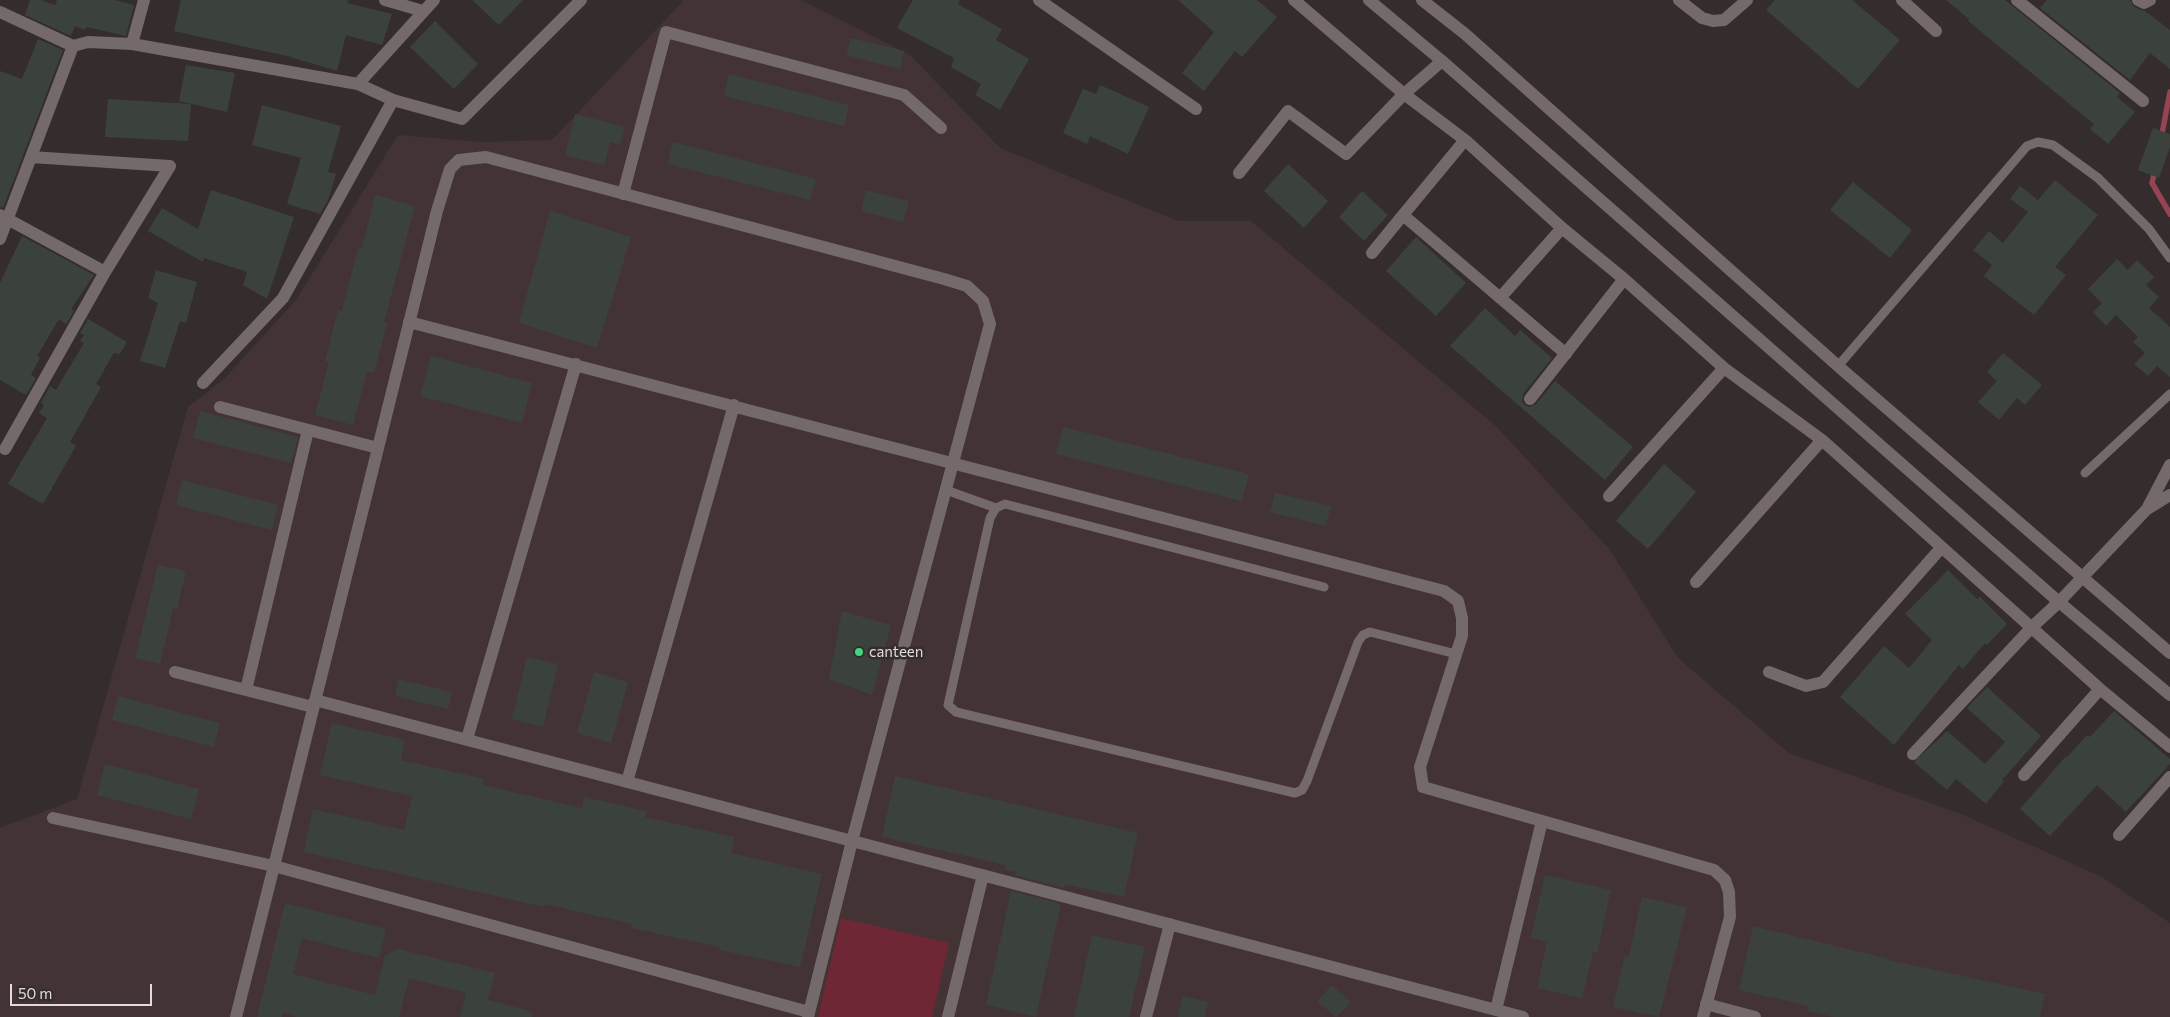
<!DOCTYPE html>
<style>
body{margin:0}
#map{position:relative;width:2170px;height:1017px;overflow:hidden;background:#352c2d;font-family:Commissioner,sans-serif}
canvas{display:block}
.scale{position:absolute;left:10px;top:984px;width:142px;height:22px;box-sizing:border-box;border:2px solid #e1dbdb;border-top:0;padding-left:6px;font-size:15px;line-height:18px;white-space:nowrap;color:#e1dbdb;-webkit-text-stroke:4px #352c2d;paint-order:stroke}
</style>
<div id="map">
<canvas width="2170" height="1017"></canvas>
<div class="scale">50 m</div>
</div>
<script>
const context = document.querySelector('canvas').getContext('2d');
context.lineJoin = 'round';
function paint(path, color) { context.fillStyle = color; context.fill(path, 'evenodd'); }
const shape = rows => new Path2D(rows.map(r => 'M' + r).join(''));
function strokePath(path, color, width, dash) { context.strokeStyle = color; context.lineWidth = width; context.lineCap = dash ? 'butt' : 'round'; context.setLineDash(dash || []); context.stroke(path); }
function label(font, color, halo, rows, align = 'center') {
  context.font = font + ' Commissioner,sans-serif'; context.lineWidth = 5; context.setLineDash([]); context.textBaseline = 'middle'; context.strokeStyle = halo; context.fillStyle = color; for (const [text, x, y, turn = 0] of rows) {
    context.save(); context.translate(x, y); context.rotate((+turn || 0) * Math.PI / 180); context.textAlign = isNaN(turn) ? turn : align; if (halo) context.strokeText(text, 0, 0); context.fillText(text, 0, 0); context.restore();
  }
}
const built = shape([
 [684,0,801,0,910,55,1000,148,1178,221,1251,221,1497,427,1610,550,1678,658,1789,753,1961,814,2102,877,2170,923,2170,1017,0,1017,0,828,77,799,188,407,224,379,296,300,398,135,481,142,552,140]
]);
const green = shape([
 [841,918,949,943,932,1017,818,1017]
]);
const stream = shape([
 [2161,139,2170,92],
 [2155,170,2152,183,2170,214]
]);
const building = shape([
 [30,0,41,0,55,5,57,0,115,0,134,5,126,36,86,27,85,30,75,26,71,36,25,15],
 [181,0,348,0,347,3,392,14,382,45,346,35,337,71,287,56,174,31],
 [472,0,523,0,499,25],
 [913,0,960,0,958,4,1002,29,996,40,1029,59,1000,110,975,95,981,84,951,67,954,58,897,28],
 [1178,0,1257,0,1277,17,1242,57,1235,51,1204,91,1182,73,1214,32],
 [1775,0,1852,0,1900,40,1858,89,1766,10],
 [1946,0,2005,0,2120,93,2117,97,2135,112,2108,144,2090,129,2094,124,1968,21,1969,19],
 [2047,0,2130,0,2134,7,2145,11,2170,30,2170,69,2150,53,2130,80,2040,8],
 [435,21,478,64,454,89,410,47],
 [851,38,904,51,900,69,846,55],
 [38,39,63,50,3,208,0,207,0,71,22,79],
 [186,65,235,73,227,112,179,101],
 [729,74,849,105,844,126,724,96],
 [1100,85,1149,107,1128,154,1090,136,1087,144,1063,133,1083,89,1096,94],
 [108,99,191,104,188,141,105,137],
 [262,105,341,126,328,172,336,174,328,200,320,214,287,204,301,158,252,145],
 [575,114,625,127,620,145,610,142,604,165,565,155],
 [2153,128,2170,134,2170,147,2159,178,2138,170],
 [673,142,816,179,810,200,668,164],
 [1288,164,1328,201,1304,228,1264,191],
 [2055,180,2098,215,2055,267,2066,275,2034,315,1984,276,1992,265,1973,250,1989,231,2003,243,2028,212,2010,199,2020,186,2038,200],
 [1853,182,1912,230,1890,258,1830,210],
 [211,190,294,217,267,299,243,285,247,272,204,258,203,262,148,231,162,208,198,229],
 [866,190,909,201,903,222,861,211],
 [1362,191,1388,215,1364,241,1339,217],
 [375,195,415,206,384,322,387,323,374,373,367,372,353,425,315,415,329,362,325,361,338,310,342,311,358,248,362,249],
 [550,211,631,237,597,348,519,323],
 [22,236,94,275,71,309,74,311,66,324,59,319,37,356,40,357,31,375,36,378,26,395,0,380,0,283],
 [1416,237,1466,283,1436,316,1386,271],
 [2117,259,2128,270,2137,260,2154,277,2146,285,2159,297,2149,308,2170,327,2170,377,2157,366,2148,376,2134,364,2145,353,2133,342,2138,337,2116,315,2106,326,2093,312,2102,303,2088,289],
 [156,270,197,282,186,323,180,321,165,368,140,361,158,303,148,298],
 [1485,308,1515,336,1520,330,1552,358,1523,394,1522,402,1525,405,1529,407,1536,404,1555,381,1633,447,1605,480,1450,346],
 [88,319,127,342,120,354,114,353,96,384,101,387,70,442,76,446,43,504,8,484,47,418,39,413,44,405,41,403,50,386,56,390,84,343,80,341,84,335,80,333],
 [2003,353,2042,385,2025,405,2017,398,1999,420,1978,402,1997,381,1987,372],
 [431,356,532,383,522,423,420,396],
 [200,411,298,437,291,463,193,438],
 [1063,427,1249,474,1242,501,1056,454],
 [1664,464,1696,492,1648,549,1616,521],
 [182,480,278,505,272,530,176,505],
 [1275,493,1331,506,1326,526,1270,512],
 [158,565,186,571,177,609,173,608,160,664,135,658],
 [1948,570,1977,599,1980,597,2007,624,1987,645,1985,643,1963,669,1959,665,1894,745,1840,697,1884,646,1909,668,1932,640,1905,614],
 [842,611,891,625,872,695,829,679],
 [527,657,558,664,543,727,512,719],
 [594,672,628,682,611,743,577,733],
 [398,679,452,692,448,709,395,696],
 [1987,687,2041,736,2002,780,2004,781,1986,804,1956,779,1947,790,1914,762,1947,731,1985,764,2005,742,1967,708],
 [118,696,220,723,214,747,112,720],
 [2114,711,2170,759,2170,764,2126,812,2097,785,2050,836,2020,809,2066,756,2067,757,2087,735,2090,737],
 [332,723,405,740,401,760,484,779,483,785,582,808,584,797,647,811,645,817,734,837,731,853,822,874,800,967,720,950,720,947,631,928,632,924,545,904,544,907,304,852,313,809,404,830,412,796,320,775],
 [105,764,199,789,191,819,97,795],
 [895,776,1138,833,1124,897,1065,884,1064,888,1015,875,1016,872,1005,870,1006,865,882,837],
 [1545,875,1611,890,1597,953,1593,952,1582,998,1537,988,1547,942,1531,938],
 [1011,891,1061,904,1036,1017,986,1005],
 [1642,897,1687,907,1659,1017,1613,1007,1625,955,1629,956],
 [285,903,386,929,379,958,302,938,293,974,375,995,385,956,398,949,495,973,488,1000,533,1012,532,1017,460,1017,466,993,409,978,399,1017,297,1017,283,1013,282,1017,257,1017],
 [1753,926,1889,959,1889,960,2045,994,2040,1017,1834,1017,1808,1011,1809,1006,1739,990],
 [1092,935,1145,947,1129,1017,1074,1017],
 [1332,985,1351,1002,1336,1017,1317,1001],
 [1183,996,1208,1002,1205,1017,1178,1017]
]);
const service = shape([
 [1838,366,2027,146,2038,142,2053,145,2098,178,2149,229,2170,258],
 [2085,473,2170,394],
 [946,490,996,508],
 [1324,587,1005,504,996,508,990,518,948,705,956,712,1295,793,1302,790,1307,781,1358,642,1363,635,1370,632,1456,654]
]);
const minor = shape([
 [385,0,423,11],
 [1039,0,1196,109],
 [1294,0,1404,94,1465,140,1562,228,1624,279,1724,368,1822,440,2100,689,2170,747],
 [1679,0,1702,18,1713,21,1724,20,1747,0],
 [1902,0,1936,31],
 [2017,0,2143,101],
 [2138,0,2144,3,2150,0],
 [0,12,73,46],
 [132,44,358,84,393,100,462,119,581,0],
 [358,84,434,0],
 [1465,140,1403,215,1566,354],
 [1239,173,1288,111,1346,154,1404,94,1442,61],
 [623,194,666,32,904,95,941,128],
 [0,215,105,272],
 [0,239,73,46,88,42,132,44,144,0],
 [1372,253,1403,215],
 [1500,298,1562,228],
 [409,322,1444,591,1458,601,1462,618,1462,636,1420,767,1423,787,1714,870,1725,880,1729,892,1730,917,1703,1017],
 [203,383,283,298,393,100],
 [1530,399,1624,279],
 [220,407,378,448],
 [5,449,105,272,170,166,31,157],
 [1609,496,1724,368],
 [2147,509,2170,495],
 [1696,582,1822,440],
 [175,672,313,707],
 [1769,672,1806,686,1823,682,1941,548],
 [246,690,308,430],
 [315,700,1523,1017],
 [467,739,576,364],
 [1913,754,2032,627,2059,602,2147,509,2170,465],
 [2024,775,2100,689],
 [627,782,734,405],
 [2119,835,2170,777],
 [1706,1004,1755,1017],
 [1496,1010,1542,821],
 [808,1017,852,841,990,324,983,301,967,286,944,279,486,157,459,160,450,169,437,211,274,866,809,1012],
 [948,1017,983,875],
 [1146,1017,1170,924]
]);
const tertiary = shape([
 [53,818,274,866,236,1017]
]);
const secondary = shape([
 [1369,0,1442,61,2059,602,2170,695],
 [1422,0,1464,33,1838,366,2170,653]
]);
const markers = [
 [859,652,5,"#3ed77d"]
];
const poiNames = [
 ["canteen",869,652]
];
paint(built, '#443335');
paint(green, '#6f2635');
strokePath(stream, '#974452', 5.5);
paint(building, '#3b423c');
strokePath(service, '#756a6b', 9);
strokePath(minor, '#756a6b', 12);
strokePath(tertiary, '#756a6b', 12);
strokePath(secondary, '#756a6b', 12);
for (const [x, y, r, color] of markers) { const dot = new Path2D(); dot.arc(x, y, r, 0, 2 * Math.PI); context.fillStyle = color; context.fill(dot); strokePath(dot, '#352c2d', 2); }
label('15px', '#e1dbdb', '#352c2d', poiNames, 'left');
</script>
